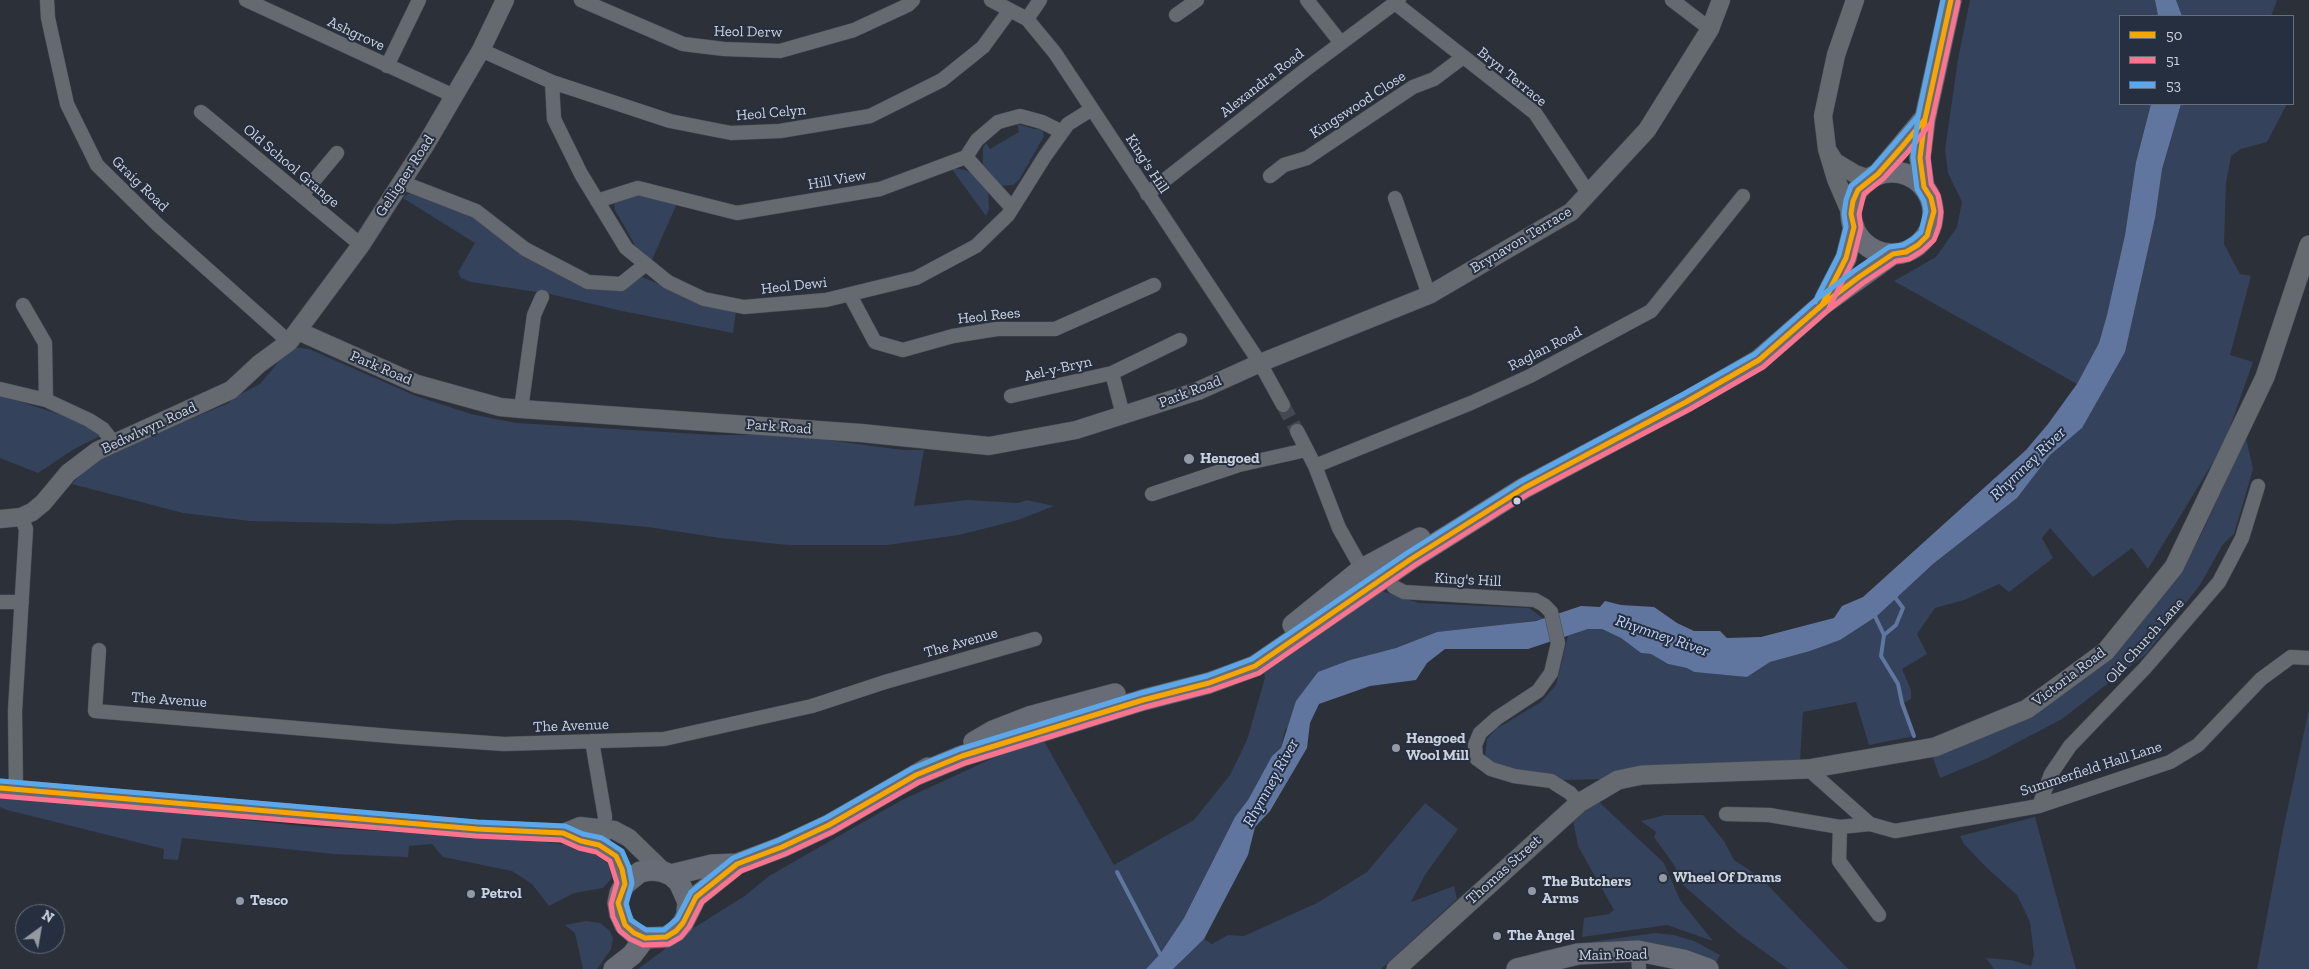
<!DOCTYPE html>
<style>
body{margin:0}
#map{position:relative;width:2309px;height:969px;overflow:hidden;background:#2c3039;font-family:"Zilla Slab",serif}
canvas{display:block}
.legend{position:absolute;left:2119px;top:15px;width:175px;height:90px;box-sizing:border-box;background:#262f3f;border:1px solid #68707e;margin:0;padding:6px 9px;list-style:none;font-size:15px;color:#ccd2dd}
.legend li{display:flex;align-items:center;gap:10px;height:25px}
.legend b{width:25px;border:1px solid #68707e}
.north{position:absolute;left:15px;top:904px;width:50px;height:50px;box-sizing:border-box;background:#262f3f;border:1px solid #68707e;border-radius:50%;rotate:32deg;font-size:14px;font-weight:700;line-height:20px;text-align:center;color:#ccd2dd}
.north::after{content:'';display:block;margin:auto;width:18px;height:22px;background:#9499a4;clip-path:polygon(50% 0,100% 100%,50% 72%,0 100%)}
</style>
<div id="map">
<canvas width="2309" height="969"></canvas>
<ul class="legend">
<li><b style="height:6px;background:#f7a600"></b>50</li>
<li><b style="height:6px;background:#fc738d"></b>51</li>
<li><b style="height:6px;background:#5aa8eb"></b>53</li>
</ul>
<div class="north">N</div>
</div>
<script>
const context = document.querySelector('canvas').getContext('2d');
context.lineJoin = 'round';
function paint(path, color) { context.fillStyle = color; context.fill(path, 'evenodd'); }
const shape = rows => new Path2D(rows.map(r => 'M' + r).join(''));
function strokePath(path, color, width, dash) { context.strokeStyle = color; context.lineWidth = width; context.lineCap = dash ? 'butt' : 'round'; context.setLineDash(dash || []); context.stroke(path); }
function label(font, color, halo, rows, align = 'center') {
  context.font = font + ' "Zilla Slab",serif'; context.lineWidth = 4; context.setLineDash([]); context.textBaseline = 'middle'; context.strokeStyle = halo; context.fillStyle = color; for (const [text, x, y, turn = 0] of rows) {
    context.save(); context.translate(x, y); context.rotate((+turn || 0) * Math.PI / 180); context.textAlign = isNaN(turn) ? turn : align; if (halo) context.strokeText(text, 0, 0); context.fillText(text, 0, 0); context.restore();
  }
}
const green = shape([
 [1970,0,2155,0,2158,16,2120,16,2120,104,2151,104,2136,162,2125,235,2107,315,2099,343,2077,384,1894,281,1936,257,1957,227,1962,202,1948,173,1945,150,1958,59],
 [2176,0,2277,0,2271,16,2182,16],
 [2181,104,2287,104,2267,142,2241,149,2231,156,2226,183,2224,244,2240,274,2251,276,2230,355,2253,362,2224,444,2148,569,2132,548,2093,577,2050,528,2042,538,2053,558,2009,592,1999,584,1964,600,1935,608,1917,634,1927,654,1902,669,1911,690,1911,699,1902,704,1914,736,1869,745,1856,702,1803,712,1800,761,1604,779,1561,780,1493,764,1485,757,1487,739,1496,729,1541,702,1556,685,1568,636,1588,629,1602,629,1621,638,1641,653,1651,654,1668,664,1687,668,1694,672,1747,677,1770,662,1810,651,1840,640,1877,616,1933,564,2017,498,2050,455,2082,428],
 [1017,124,1034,129,1042,128,1044,136,1019,180,1013,185,1000,186,983,167,983,148,986,143,990,149,1019,132],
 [951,168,965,170,974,174,988,190,989,209,986,216],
 [633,191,679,199,651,262,635,245,615,210,614,202],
 [408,194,417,194,458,206,587,285,642,277,701,301,736,311,733,333,622,311,550,294,471,282,461,278,458,272,475,243,403,198],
 [291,347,309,349,416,396,471,414,516,423,714,435,789,435,903,450,924,450,914,506,968,500,1018,503,1027,500,1054,506,1018,520,959,535,887,545,788,545,720,538,648,527,570,520,460,520,393,524,250,521,183,513,72,484,88,466,101,456,229,403,233,398,260,384],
 [0,395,83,422,102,435,74,449,38,473,0,458],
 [2246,438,2253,469,2234,534,2223,544,2200,585,2146,654,2062,719,1988,758,1940,778,1932,755,2006,725,2093,672,2133,632,2180,572,2200,537],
 [1375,589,1419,603,1529,608,1544,619,1499,626,1437,632,1396,648,1350,660,1285,730,1281,748,1272,756,1248,800,1235,817,1184,918,1160,954,1146,969,638,969,689,931,746,895,769,876,900,801,1041,736,1114,865,1194,820,1230,775,1247,740,1265,678,1263,667],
 [2309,709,2309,969,2257,969,2284,826],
 [0,798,43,799,312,827,529,840,582,847,608,863,612,878,603,888,574,893,549,906,532,884,512,871,443,857,432,844,409,846,408,857,333,854,182,838,178,860,163,859,164,849,7,810,0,807],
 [1598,801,1664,863,1680,900,1713,941,1667,925,1582,937,1584,918,1609,914,1614,910,1578,846,1573,820],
 [1425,803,1458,829,1425,875,1411,902,1454,886,1457,899,1381,969,1173,969,1204,939,1212,944,1228,935,1244,936,1317,903,1367,872],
 [1665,815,1703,815,1724,841,1734,860,1760,877,1848,969,1788,969,1738,933,1683,885,1674,865,1654,837,1656,832,1641,821],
 [2035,817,2076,969,1994,969,1986,958,2011,960,2031,966,2034,955,2030,922,2017,895,1986,867,1964,844,1960,836],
 [586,921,600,923,609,930,613,938,611,949,597,969,583,969,575,933,565,925],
 [1655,933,1674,935,1694,941,1720,955,1716,963,1540,954,1540,951,1583,943]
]);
const water = shape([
 [2155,0,2176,0,2182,16,2158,16],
 [2151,104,2181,104,2162,169,2155,218,2125,352,2082,428,2050,455,2017,498,1933,564,1877,616,1840,640,1810,651,1770,662,1747,677,1694,672,1687,668,1668,664,1651,654,1641,653,1621,638,1602,629,1588,629,1528,649,1445,649,1427,663,1416,680,1370,686,1319,704,1310,723,1307,748,1270,811,1255,827,1248,855,1204,939,1173,969,1146,969,1160,954,1184,918,1235,817,1248,800,1272,756,1281,748,1296,701,1318,672,1350,660,1396,648,1437,632,1536,621,1581,606,1600,607,1605,601,1621,605,1654,607,1677,623,1694,631,1720,631,1727,638,1761,637,1834,618,1842,606,1863,597,2026,450,2048,424,2077,384,2099,343,2107,315,2125,235,2136,162]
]);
const stream = shape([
 [1874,614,1884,635,1881,656,1898,684,1902,703,1914,736],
 [1884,635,1896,625,1903,608,1894,596],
 [1117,872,1160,954]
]);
const minorTunnel = shape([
 [1283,405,1297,431]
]);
const minor = shape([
 [47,0,48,18,67,104,97,165,158,225,289,342],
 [246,0,454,96],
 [581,0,683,44,724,49,780,51,854,30,908,5,913,0],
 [991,0,1027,19,1055,53,1260,363,1283,405],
 [1307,0,1341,43],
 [1672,0,1710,29],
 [1395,3,1535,113,1589,194],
 [1176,15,1197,0],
 [1027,19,1040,0],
 [481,50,552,82,670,121,731,133,780,131,870,116,942,80,983,47,1010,10],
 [387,66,419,0],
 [552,82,554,119,581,174,626,248,668,282,704,299,744,307,826,300,916,278,976,246,1008,215,1045,156,1068,124,1092,109],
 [201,112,361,245],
 [966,157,1012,208],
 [1270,176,1284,165,1307,158,1413,87,1434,79,1462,58],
 [401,182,476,211,525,249,588,282,621,284,646,264],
 [1147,194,1305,70,1399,0],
 [302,195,337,153],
 [1395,198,1429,295],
 [597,201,638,188,737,213,880,189,966,157,977,140,998,122,1020,116,1042,122,1062,132],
 [850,295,875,342,903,350,953,336,997,329,1055,329,1154,285],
 [23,305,45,343,46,400],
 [1112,373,1123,415],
 [0,389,46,400,89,420,103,429,113,442],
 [1011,396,1112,373,1180,340],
 [521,409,534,315,542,297],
 [1297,431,1315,466,1339,528,1362,569],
 [1315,466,1471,403,1530,376,1651,311,1743,196],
 [1152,494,1239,465,1306,450],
 [1386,575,1394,587,1404,592,1535,600,1544,605,1551,612,1558,643,1551,673,1538,691,1497,718,1480,733,1475,745,1476,758,1491,769,1514,776,1551,781,1570,793,1579,803],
 [0,602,22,602],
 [99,650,95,711,402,737,504,744,664,739,812,706,885,682,1035,639],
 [592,741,605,817,603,839],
 [1808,769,1870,824,1895,831,2039,806,2170,762,2198,745,2261,679,2291,657,2309,658],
 [16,789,15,711,26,529,21,517],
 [2039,806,2051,774,2070,746,2145,668,2219,582,2242,538,2258,486],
 [1726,814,1769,815,1840,827],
 [1870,824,1840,827,1839,861,1879,915],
 [1638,951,1639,969]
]);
const tertiary = shape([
 [1828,151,1835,162,1855,174,1870,179],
 [1851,214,1836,179,1827,149,1823,116,1836,55,1855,0],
 [298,331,417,384,500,407,521,409,861,433,989,446,1076,430,1198,391,1260,363,1429,295,1571,212,1647,130,1710,29,1721,0],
 [0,519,21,517,32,512,43,503,68,473,97,451,231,390,259,364,289,342,361,245,426,144,481,50,505,0],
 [0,788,477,829,563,833,581,841,599,845,616,856,622,869,625,884],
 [563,833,580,826,614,830,629,838,664,872]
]);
const secondary = shape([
 [1396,969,1579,803,1618,780,1642,775,1808,769,1935,747,2027,709,2106,651,2174,567,2265,377,2309,245]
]);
const primary = shape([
 '1851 213a41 41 0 1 1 82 0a41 41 0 1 1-82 0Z',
 [1878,174,1924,119],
 [1924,187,1920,158,1925,119,1951,0],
 [1825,299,1846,258,1854,227],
 [1293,625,1362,569,1420,538],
 [974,742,993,731,1029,717,1115,694],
 [916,775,962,756,1143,700,1209,683,1255,666,1411,559,1524,488,1686,402,1759,360,1822,305,1893,254],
 [671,875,712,865,737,864,782,847,829,825,928,768],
 [687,912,688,902,679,882,671,875,661,871,651,870,640,872,625,884,620,893,618,903,620,914,625,925,634,933,645,938,666,937,676,931,683,923,696,897,737,864],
 [614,969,632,955,645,938],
 [1517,969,1578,954,1638,951,1683,960,1708,969]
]);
const bus1 = shape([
 [1822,305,1846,258,1854,227,1851,214,1853,201,1858,190,1878,174,1901,148,1925,119,1927,110],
 [0,788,477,829,563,833,581,841,599,845,616,856,622,869,625,884,618,903,625,925,634,933,645,938,666,937,676,931,683,923,696,897,737,864,782,847,829,825,916,775,962,756,1143,700,1209,683,1255,666,1411,559,1524,488,1686,402,1759,360,1822,305,1859,277,1893,254,1906,252,1918,245,1927,236,1934,211,1931,198,1924,187,1920,158,1925,119,1951,0]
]);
const bus2 = shape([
 [1829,308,1853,260,1861,228,1859,214,1864,194,1883,179,1907,153,1931,123,1934,112],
 [0,796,476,836,561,840,579,848,596,852,610,861,617,883,611,904,613,917,620,931,630,939,643,945,669,944,681,937,689,927,702,902,741,871,785,854,832,832,919,782,965,763,1145,707,1211,690,1259,673,1415,565,1528,494,1690,409,1763,367,1827,311,1863,283,1896,261,1909,259,1922,251,1934,240,1939,226,1941,212,1938,195,1931,184,1928,158,1932,120,1958,2]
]);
const bus3 = shape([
 [1815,302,1839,255,1846,227,1844,214,1846,200,1851,186,1873,168,1895,143,1918,116,1920,108],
 [1,781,477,822,565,826,583,834,602,838,622,851,629,867,632,883,626,904,631,920,646,930,664,930,677,919,691,892,733,858,779,840,826,818,913,768,960,749,1141,693,1207,676,1252,659,1407,553,1520,482,1682,395,1755,354,1817,299,1854,271,1889,247,1903,245,1913,239,1921,232,1926,211,1924,201,1917,189,1913,157,1918,117,1943,0]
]);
const markers = [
 [1189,459,6,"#9499a4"],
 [1517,501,4.5,"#ccd2dd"],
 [1396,748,5,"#9499a4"],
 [1663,878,5,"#9499a4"],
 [1532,891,5,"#9499a4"],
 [471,894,5,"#9499a4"],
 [240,901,5,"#9499a4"],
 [1497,936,5,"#9499a4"]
];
const streetNames = [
 ["Heol Derw",748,32,1],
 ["Ashgrove",356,34,25],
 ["Bryn Terrace",1512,77,39],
 ["Alexandra Road",1262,83,-38],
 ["Kingswood Close",1358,105,-33],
 ["Heol Celyn",771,113,-5],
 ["King's Hill",1147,164,57],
 ["Old School Grange",291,166,40],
 ["Gelligaer Road",405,176,-57],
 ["Hill View",837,180,-10],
 ["Graig Road",140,184,44],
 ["Brynavon Terrace",1521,240,-31],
 ["Heol Dewi",794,286,-6],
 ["Heol Rees",989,316,-6],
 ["Raglan Road",1545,349,-27],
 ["Park Road",381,368,23],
 ["Ael-y-Bryn",1058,369,-13],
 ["Park Road",1190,392,-21],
 ["Park Road",779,427,4],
 ["Bedwlwyn Road",149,428,-25],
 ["King's Hill",1468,580,3],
 ["Old Church Lane",2145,641,-48],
 ["The Avenue",961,643,-16],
 ["Victoria Road",2069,677,-37],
 ["The Avenue",169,700,4],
 ["The Avenue",571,726,-2],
 ["Summerfield Hall Lane",2091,769,-18],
 ["Thomas Street",1504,870,-42],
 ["Main Road",1613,955,-1]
];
const poiNames = [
 ["Hengoed",1200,459],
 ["Hengoed",1406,739],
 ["Wool Mill",1406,756],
 ["Wheel Of Drams",1673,878],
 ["The Butchers",1542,882],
 ["Arms",1542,899],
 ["Petrol",481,894],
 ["Tesco",250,901],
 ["The Angel",1507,936]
];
const waterNames = [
 ["Rhymney River",2028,464,-44],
 ["Rhymney River",1662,636,19],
 ["Rhymney River",1271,783,-61]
];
paint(green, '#35425c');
paint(water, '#61769f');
strokePath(stream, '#61769f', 4);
strokePath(minorTunnel, '#444852', 14, [14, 7]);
strokePath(minor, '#494d55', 15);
strokePath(tertiary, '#494d55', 19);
strokePath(secondary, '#494d55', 20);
strokePath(primary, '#494d55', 22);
strokePath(minor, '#656970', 14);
strokePath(tertiary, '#656970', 18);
strokePath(secondary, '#656970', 19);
strokePath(primary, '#676c76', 21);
strokePath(bus1, '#f7a600', 5);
strokePath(bus2, '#fc738d', 5);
strokePath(bus3, '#5aa8eb', 5);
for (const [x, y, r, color] of markers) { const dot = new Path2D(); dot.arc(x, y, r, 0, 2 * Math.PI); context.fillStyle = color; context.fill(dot); strokePath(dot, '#262f3f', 2); }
label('15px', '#ccd2dd', '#262f3f', streetNames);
label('bold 15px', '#ccd2dd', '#262f3f', poiNames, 'left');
label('italic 16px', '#bfd5fe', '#262f3f', waterNames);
</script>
